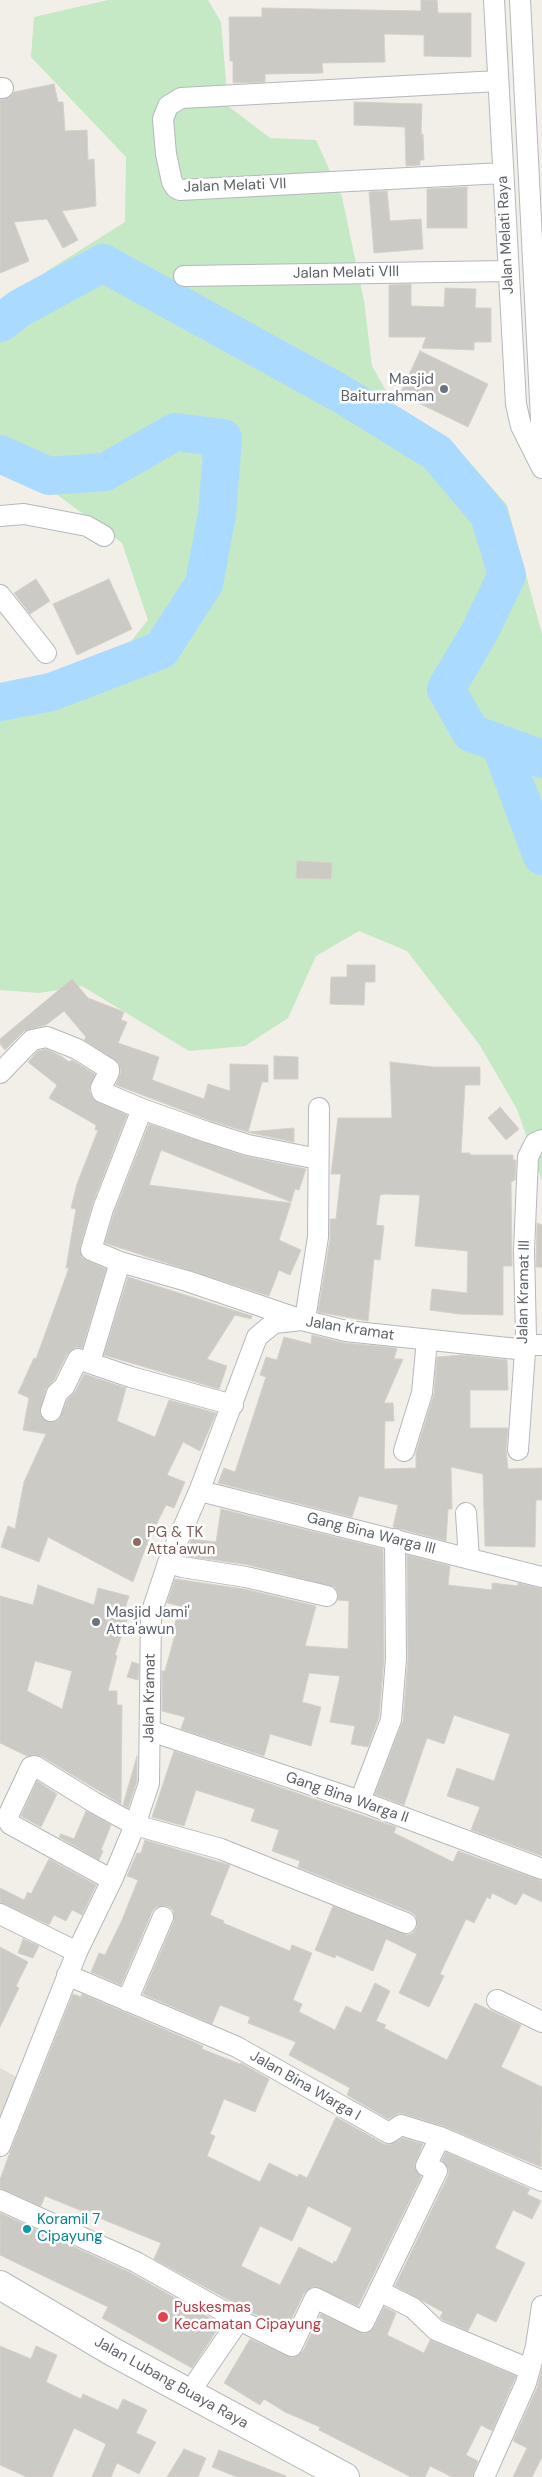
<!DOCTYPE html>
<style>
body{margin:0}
canvas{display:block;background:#f1efe8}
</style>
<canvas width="542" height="2477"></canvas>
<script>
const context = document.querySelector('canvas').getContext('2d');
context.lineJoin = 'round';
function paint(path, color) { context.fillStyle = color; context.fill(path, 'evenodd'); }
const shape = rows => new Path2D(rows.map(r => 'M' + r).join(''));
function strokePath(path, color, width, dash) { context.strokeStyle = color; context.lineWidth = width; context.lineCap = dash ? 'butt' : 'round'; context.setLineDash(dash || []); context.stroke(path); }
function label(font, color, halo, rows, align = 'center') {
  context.font = font + ' "DM Sans",sans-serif'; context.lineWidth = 5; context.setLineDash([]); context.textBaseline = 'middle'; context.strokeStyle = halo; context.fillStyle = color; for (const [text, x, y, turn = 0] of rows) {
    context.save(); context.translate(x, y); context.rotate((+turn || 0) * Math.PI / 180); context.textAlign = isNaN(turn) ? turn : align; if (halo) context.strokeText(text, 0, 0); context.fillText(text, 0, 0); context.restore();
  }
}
const education = shape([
 [0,2068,20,2079,0,2117]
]);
const green = shape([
 [108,0,208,0,221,22,228,106,270,138,316,140,342,197,364,301,372,366,406,426,473,466,507,505,542,634,542,1181,517,1109,479,1044,407,951,359,931,316,956,288,1018,245,1046,189,1051,82,986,39,993,0,990,0,707,104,675,148,620,122,543,0,452,0,322,47,271,125,222,126,157,31,57,34,17]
]);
const river = shape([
 [0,323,20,308,103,263,343,395,437,453,489,515,507,575,480,631,446,689,471,733,542,759],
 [0,454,49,476,105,472,175,432,223,438,217,514,204,584,161,650,51,692,0,702],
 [500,744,542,856]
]);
const building = shape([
 [421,0,437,0,438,13,471,13,471,57,424,56,424,35,384,34,385,62,322,63,323,73,265,74,265,82,233,83,233,61,230,61,229,17,262,17,262,8,421,11,421,0],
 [54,84,58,102,63,102,65,131,87,130,88,160,94,159,96,206,62,211,78,240,63,248,47,219,14,222,29,261,0,273,0,100,9,98,14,92,54,84],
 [354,102,422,104,421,134,423,134,424,160,420,160,420,165,406,166,405,127,354,125,354,102],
 [467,187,467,228,427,228,427,189,467,187],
 [387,191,390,221,421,219,423,249,374,253,369,192,387,191],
 [411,284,411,306,444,307,445,288,476,289,475,308,491,308,491,342,474,342,474,350,422,348,426,337,389,337,389,285,411,284],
 [420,351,488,384,468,427,400,394,420,351],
 [36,579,50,601,30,614,14,593,36,579],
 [109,579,132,629,77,655,53,604,109,579],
 [297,861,332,863,331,879,296,878,297,861],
 [347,965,375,965,375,982,365,982,364,1005,330,1004,331,977,347,977,347,965],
 [72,979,88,998,124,1012,121,1020,127,1022,118,1043,159,1057,152,1080,204,1099,208,1084,230,1091,230,1064,268,1065,268,1082,262,1082,248,1132,294,1128,294,1142,251,1133,211,1121,116,1085,121,1072,119,1063,84,1040,86,1037,64,1011,46,1025,24,1031,5,1050,0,1044,0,1039,72,979],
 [46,1049,61,1056,69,1062,72,1060,95,1074,89,1090,93,1099,127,1115,92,1205,80,1247,82,1258,106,1269,82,1348,76,1347,67,1354,54,1380,46,1389,40,1414,48,1422,59,1420,67,1400,75,1392,84,1374,126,1388,117,1421,155,1437,169,1400,216,1413,200,1451,183,1442,167,1475,185,1482,174,1508,166,1505,148,1541,133,1582,48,1537,39,1562,1,1547,8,1526,15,1529,24,1482,46,1434,23,1430,29,1398,18,1393,34,1358,36,1359,69,1268,66,1268,76,1209,71,1208,77,1184,98,1130,95,1130,96,1125,49,1098,57,1085,28,1062,38,1051,46,1049],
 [274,1056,298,1057,298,1079,274,1079,274,1056],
 [390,1062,434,1067,480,1067,480,1085,465,1085,461,1153,470,1153,470,1155,513,1155,513,1160,516,1160,515,1180,511,1182,512,1266,503,1266,503,1315,459,1314,430,1310,432,1289,467,1293,468,1251,415,1246,420,1195,384,1194,380,1195,376,1225,384,1226,380,1260,374,1259,368,1321,318,1312,330,1239,330,1219,336,1219,341,1174,331,1174,338,1118,392,1118,390,1062],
 [500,1107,519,1129,506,1140,488,1118,500,1107],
 [149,1124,244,1156,306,1169,299,1190,295,1189,291,1202,161,1150,149,1185,291,1203,279,1240,301,1250,290,1275,279,1270,269,1296,105,1243,114,1213,149,1124],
 [537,1223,542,1225,542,1267,536,1267,537,1223],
 [128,1277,252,1316,251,1319,235,1315,207,1359,227,1366,219,1389,104,1355,128,1277],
 [312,1335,345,1343,397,1348,394,1359,403,1359,384,1403,393,1403,394,1421,385,1421,384,1469,416,1468,416,1452,434,1394,437,1357,462,1355,507,1360,508,1390,470,1390,470,1428,508,1428,506,1449,508,1469,542,1468,542,1500,536,1500,535,1547,485,1546,483,1474,451,1467,452,1509,448,1509,446,1541,393,1527,398,1505,359,1496,352,1517,218,1483,224,1468,235,1472,266,1377,260,1375,266,1357,277,1360,284,1337,311,1344,312,1335],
 [221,1509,383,1549,384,1659,379,1717,368,1747,351,1744,355,1726,330,1722,340,1676,309,1673,302,1702,321,1707,311,1746,270,1734,264,1756,181,1729,185,1717,162,1711,162,1671,165,1671,175,1635,172,1634,180,1606,167,1603,175,1579,244,1589,316,1606,305,1646,348,1649,349,1601,338,1600,338,1593,335,1587,249,1565,187,1556,191,1539,216,1542,221,1509],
 [407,1555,450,1566,448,1585,492,1590,492,1583,518,1586,518,1583,542,1589,542,1856,471,1830,480,1807,447,1796,457,1768,494,1781,510,1734,454,1715,444,1744,427,1738,404,1805,375,1794,403,1721,408,1659,407,1555],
 [38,1585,94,1605,98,1588,129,1596,123,1615,128,1617,115,1655,117,1656,108,1691,117,1691,117,1705,122,1705,121,1804,41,1756,27,1756,0,1743,0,1596,33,1605,38,1585],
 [35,1661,72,1671,62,1709,27,1691,35,1661],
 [132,1662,139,1664,138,1680,127,1677,132,1662],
 [174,1751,396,1827,394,1833,453,1862,458,1851,542,1881,542,1902,523,1893,516,1905,492,1893,490,1899,487,1897,474,1923,466,1919,440,1974,444,1976,429,2007,399,1993,417,1954,386,1939,373,1971,336,1955,335,1958,315,1950,333,1906,407,1935,413,1933,417,1927,416,1916,411,1912,298,1867,300,1861,272,1851,279,1830,251,1821,255,1809,196,1790,184,1826,152,1817,174,1751],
 [137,1756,137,1781,128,1808,123,1805,137,1756],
 [37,1781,57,1794,41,1827,21,1816,37,1781],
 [86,1811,111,1825,101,1850,103,1851,99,1860,59,1837,61,1834,74,1839,86,1811],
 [145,1840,230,1865,210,1915,224,1921,223,1923,290,1951,292,1945,312,1953,293,2000,302,2004,299,2012,335,2030,346,2006,361,2013,375,1983,390,1991,376,2021,386,2025,384,2028,447,2060,475,2003,521,2025,501,2067,542,2087,541,2167,443,2126,404,2114,399,2113,388,2119,347,2095,350,2088,289,2055,296,2042,248,2023,250,2017,220,2005,212,2024,143,1994,174,1921,173,1910,167,1906,156,1907,152,1912,121,1985,91,1972,99,1953,105,1955,122,1920,138,1880,127,1876,137,1853,141,1853,145,1840],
 [49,1859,96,1885,82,1915,72,1910,66,1921,54,1915,49,1925,0,1902,0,1888,24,1900,28,1892,31,1894,49,1859],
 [23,1939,39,1946,33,1958,18,1953,23,1939],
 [0,1947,28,1962,16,1986,19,1988,0,2027,0,1947],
 [73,1994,81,1997,82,1994,203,2046,202,2049,240,2064,241,2063,269,2079,255,2112,224,2099,210,2134,215,2136,207,2156,260,2182,269,2163,298,2177,299,2174,307,2178,336,2117,384,2144,390,2145,403,2138,423,2144,414,2166,421,2177,358,2306,314,2286,304,2293,286,2330,245,2309,154,2259,161,2243,45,2196,41,2206,0,2188,0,2180,10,2152,73,1994],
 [308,2206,352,2228,336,2262,334,2261,333,2264,299,2247,280,2285,241,2266,260,2226,292,2241,308,2206],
 [446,2152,530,2189,527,2194,541,2201,532,2219,513,2210,495,2248,525,2263,496,2322,477,2313,468,2331,443,2320,440,2317,443,2312,395,2286,448,2176,449,2170,442,2160,446,2152],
 [0,2213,131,2273,221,2324,192,2368,102,2318,108,2307,0,2255,0,2213],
 [384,2307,396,2313,387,2335,424,2353,430,2340,516,2376,492,2431,481,2425,466,2455,478,2461,472,2477,452,2477,430,2466,425,2477,411,2477,319,2430,320,2427,285,2412,264,2399,260,2405,224,2383,250,2339,293,2358,303,2351,321,2314,365,2334,374,2328,384,2307],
 [0,2346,31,2359,36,2346,57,2355,46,2382,81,2399,83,2394,118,2410,123,2399,147,2410,136,2433,156,2442,139,2474,117,2463,111,2477,92,2477,106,2444,74,2428,52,2477,27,2477,0,2465,0,2346],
 [542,2369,542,2457,532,2477,513,2477,527,2448,513,2441,537,2388,542,2369],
 [184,2449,206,2458,198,2477,167,2477,184,2449],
 [219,2450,286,2476,286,2477,237,2477,212,2467,219,2450]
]);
const minor = shape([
 [494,0,516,404,521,426,542,468],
 [520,0,541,420,539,462],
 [498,81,181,98,168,106,163,119,166,154,172,182,176,188,180,190,503,173],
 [0,88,3,88],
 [184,276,508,271],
 [0,516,24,514,87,526,104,536],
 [0,595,46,653],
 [0,1073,32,1040,47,1037,77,1049,109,1069,109,1072,101,1088,102,1092,142,1109,207,1132,248,1145,318,1159],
 [142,1109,103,1209,91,1250,120,1262,187,1281,302,1320,306,1313,318,1237,319,1108],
 [524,1345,542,1345],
 [90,1362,120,1262],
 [51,1411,57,1393,64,1387,78,1359,131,1377,233,1405],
 [518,1450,526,1337,524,1250,528,1157,535,1143,542,1140],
 [404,1451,422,1393,427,1340],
 [200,1489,208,1493,542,1577],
 [466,1513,469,1559],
 [168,1563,182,1567,246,1577,327,1596],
 [151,1731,360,1801,542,1869],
 [360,1801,391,1720,396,1659,395,1539],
 [112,1880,10,1824,7,1818,31,1767,35,1766,95,1803,135,1825,221,1849,406,1923],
 [0,1914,77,1952],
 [67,1975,237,2047,389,2133,401,2125,440,2137,542,2181],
 [497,2000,542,2022],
 [127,2001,163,1917],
 [0,2146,77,1952,112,1880,135,1825,149,1783,151,1614,168,1563,200,1489,257,1337,274,1323,302,1320,346,1331,517,1349,524,1345],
 [0,2200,136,2262,239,2320,292,2346,315,2298,364,2322,437,2171,426,2166,440,2137],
 [379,2291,413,2308,436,2330,529,2369],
 [189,2393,239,2320],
 [484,2477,526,2383,536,2346,542,2306]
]);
const secondary = shape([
 [0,2285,113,2352,345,2477]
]);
const markers = [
 [444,389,5,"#6b7280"],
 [137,1542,5,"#8d6e63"],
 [96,1622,5,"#6b7280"],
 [27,2229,5,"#0f9aa8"],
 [163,2317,6,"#e0444e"]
];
const streetNames = [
 ["Jalan Melati VII",235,186,-2],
 ["Jalan Melati Raya",506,235,-93],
 ["Jalan Melati VIII",346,273,-1],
 ["Jalan Kramat III",524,1292,-89],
 ["Jalan Kramat",350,1329,9],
 ["Gang Bina Warga III",371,1534,14],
 ["Jalan Kramat",150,1698,-89],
 ["Gang Bina Warga II",347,1798,19],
 ["Jalan Bina Warga I",305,2086,30],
 ["Jalan Lubang Buaya Raya",171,2383,29]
];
const worshipNames = [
 ["Masjid",434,380],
 ["Baiturrahman",434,397],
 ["Masjid Jami'",106,1613,"left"],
 ["Atta'awun",106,1630,"left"]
];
const educationNames = [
 ["PG & TK",147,1533],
 ["Atta'awun",147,1550]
];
const cultureNames = [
 ["Koramil 7",37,2220],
 ["Cipayung",37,2237]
];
const healthNames = [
 ["Puskesmas",174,2308],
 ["Kecamatan Cipayung",174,2325]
];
paint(education, '#e1ded6');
paint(green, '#c5e8c5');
strokePath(river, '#aadaff', 38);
paint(building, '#cccac5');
strokePath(building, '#d6d1c6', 1);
strokePath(minor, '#b5b8bc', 22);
strokePath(secondary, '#b6babf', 30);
strokePath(minor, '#fff', 20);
strokePath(secondary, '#fff', 28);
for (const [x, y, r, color] of markers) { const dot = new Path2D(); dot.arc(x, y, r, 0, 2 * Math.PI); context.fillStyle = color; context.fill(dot); strokePath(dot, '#fff', 2); }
label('15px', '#5f6368', '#fff', streetNames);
label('15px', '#5b616d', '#fff', worshipNames, 'right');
label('15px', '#785e54', '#fff', educationNames, 'left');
label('15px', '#0d838f', '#fff', cultureNames, 'left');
label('15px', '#be3a42', '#fff', healthNames, 'left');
</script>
